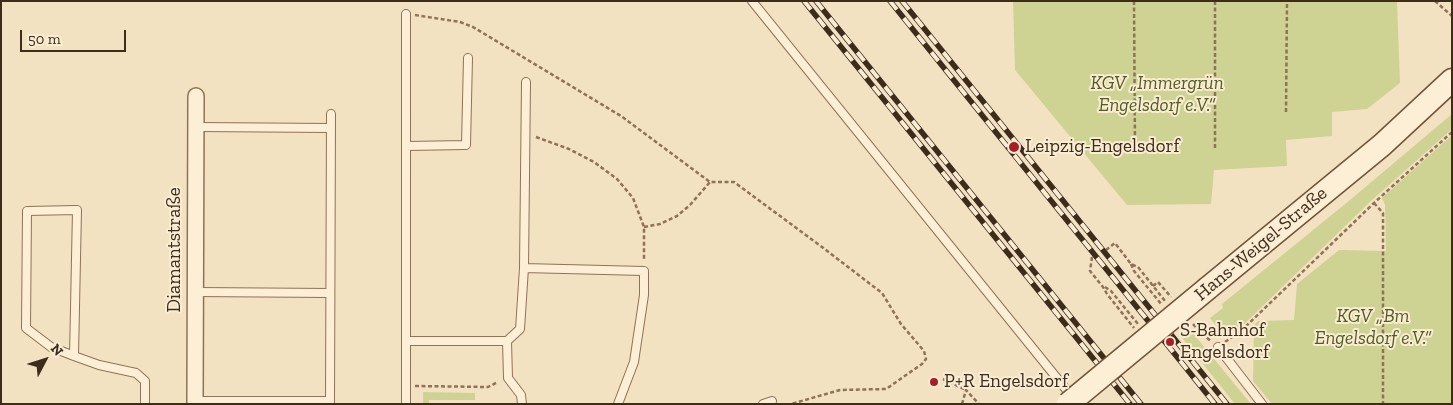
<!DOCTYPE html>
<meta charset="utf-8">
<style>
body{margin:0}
#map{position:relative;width:1453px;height:405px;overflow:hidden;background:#f3e2c2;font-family:"Zilla Slab",serif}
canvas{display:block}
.frame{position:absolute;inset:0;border:2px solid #3d2b1c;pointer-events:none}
.north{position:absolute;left:20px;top:335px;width:50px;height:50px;-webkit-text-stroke:4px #f9ecd2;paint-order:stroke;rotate:50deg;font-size:14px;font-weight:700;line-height:20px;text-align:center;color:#3d2b1c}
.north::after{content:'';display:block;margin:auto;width:18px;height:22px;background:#3d2b1c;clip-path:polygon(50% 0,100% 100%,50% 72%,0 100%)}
.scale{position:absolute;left:20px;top:30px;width:106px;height:22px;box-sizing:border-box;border:2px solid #3d2b1c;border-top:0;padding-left:6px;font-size:15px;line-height:18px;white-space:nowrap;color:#3d2b1c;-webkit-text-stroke:4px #f9ecd2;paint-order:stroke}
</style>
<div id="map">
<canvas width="1453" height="405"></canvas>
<div class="frame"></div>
<div class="north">N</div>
<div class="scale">50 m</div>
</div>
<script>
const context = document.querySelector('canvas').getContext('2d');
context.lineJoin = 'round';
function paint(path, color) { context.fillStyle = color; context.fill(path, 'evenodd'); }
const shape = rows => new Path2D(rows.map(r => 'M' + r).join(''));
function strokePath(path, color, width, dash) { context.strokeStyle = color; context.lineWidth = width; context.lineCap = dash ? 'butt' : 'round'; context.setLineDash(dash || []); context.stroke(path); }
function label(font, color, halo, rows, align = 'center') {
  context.font = font + ' "Zilla Slab",serif'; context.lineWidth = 4; context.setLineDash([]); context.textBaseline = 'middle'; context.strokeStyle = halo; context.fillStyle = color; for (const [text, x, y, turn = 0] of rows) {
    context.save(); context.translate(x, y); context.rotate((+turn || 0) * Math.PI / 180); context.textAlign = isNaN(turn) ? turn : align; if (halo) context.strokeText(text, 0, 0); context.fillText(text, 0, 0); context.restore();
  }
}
const green = shape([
 [1013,1,1397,1,1400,83,1367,109,1332,112,1332,136,1286,140,1287,166,1214,170,1211,204,1127,205,1015,70],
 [1452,114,1452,129,1371,201,1241,327,1224,336,1210,318,1223,308,1222,304,1350,200],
 [1452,135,1452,404,1272,404,1253,381,1254,325,1258,321,1294,320,1297,284,1339,250,1386,251,1385,205,1382,198],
 [1192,332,1251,404,1235,404,1183,339],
 [423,392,475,393,475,400,429,400,429,404,423,404]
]);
const path = shape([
 [1134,1,1135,147],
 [1435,1,1452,16],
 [415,15,460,22,473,27,621,116,710,182,734,182,822,247,882,293,901,324,924,351,926,359,922,364,886,389,840,390,791,404],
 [1286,112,1287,1],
 [536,137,569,149,594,162,617,179,633,198,644,227,644,261],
 [1215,148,1215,1],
 [1374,203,1383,213,1383,404],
 [644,227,660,224,677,216,690,205,710,182],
 [1106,250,1115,243,1131,264,1138,267,1165,301],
 [1092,257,1090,271,1103,287,1107,294,1134,328],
 [1131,264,1134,271,1162,305],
 [1153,286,1158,282,1171,297],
 [1105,287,1111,291,1138,324],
 [1193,324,1201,333,1211,341],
 [1225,342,1242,330,1374,203,1452,132],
 [943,379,966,390],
 [415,386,488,387,498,382],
 [962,404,966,390,979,404]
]);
const lane = shape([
 [752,1,1073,398],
 [196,127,331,128],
 [407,146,466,145,468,58],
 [524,268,526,82],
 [195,292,330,293],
 [407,341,507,341,508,378,521,395,522,404],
 [507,341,520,329,524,268,644,271,644,295,634,362,618,404],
 [1218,347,1262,404],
 [74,356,77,210,27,211,26,328,51,347,74,356,99,365,136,373,145,381,145,404],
 [195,401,330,401],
 [330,404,331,114],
 [406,404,406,14],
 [763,404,772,401]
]);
const street = shape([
 [195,404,196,96]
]);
const secondary = shape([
 [1208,288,1382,145,1452,80]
]);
const rail = shape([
 [804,1,1130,404],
 [816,1,1141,404],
 [890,1,1215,404],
 [902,1,1227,404]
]);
const secondaryBridge = shape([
 [1068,404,1208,288]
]);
const markers = [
 [1014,147,6,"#a51f27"],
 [1170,342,5,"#a51f27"],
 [934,382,5,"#a51f27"]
];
const parkNames = [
 ["KGV „Immergrün",1157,84],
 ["Engelsdorf e.V.“",1157,106],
 ["KGV „Bm",1373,317],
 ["Engelsdorf e.V.“",1373,339]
];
const poiNames = [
 ["Leipzig-Engelsdorf",1025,147],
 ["S-Bahnhof",1180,331],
 ["Engelsdorf",1180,353],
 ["P+R Engelsdorf",944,382]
];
const streetNames = [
 ["Hans-Weigel-Straße",1261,244,-40],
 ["Diamantstraße",175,250,-90]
];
paint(green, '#ced394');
strokePath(lane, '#8f7257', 10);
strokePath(street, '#8f7257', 18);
strokePath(secondary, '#71533a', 25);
strokePath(path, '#8f7257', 2.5, [4, 2.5]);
strokePath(lane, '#fcefd6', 8);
strokePath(street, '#fcefd6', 15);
strokePath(secondary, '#fcefd6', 22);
strokePath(rail, '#3d2b1c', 5.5);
strokePath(rail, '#f9ecd2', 4, [11]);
strokePath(secondaryBridge, '#71533a', 25, []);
strokePath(secondaryBridge, '#fcefd6', 22);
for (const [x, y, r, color] of markers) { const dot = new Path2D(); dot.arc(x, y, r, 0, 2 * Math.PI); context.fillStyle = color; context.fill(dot); strokePath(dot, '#f9ecd2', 2); }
label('italic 19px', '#505c21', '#f9ecd2', parkNames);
label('19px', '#3d2b1c', '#f9ecd2', poiNames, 'left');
label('19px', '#3d2b1c', '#f9ecd2', streetNames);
</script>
